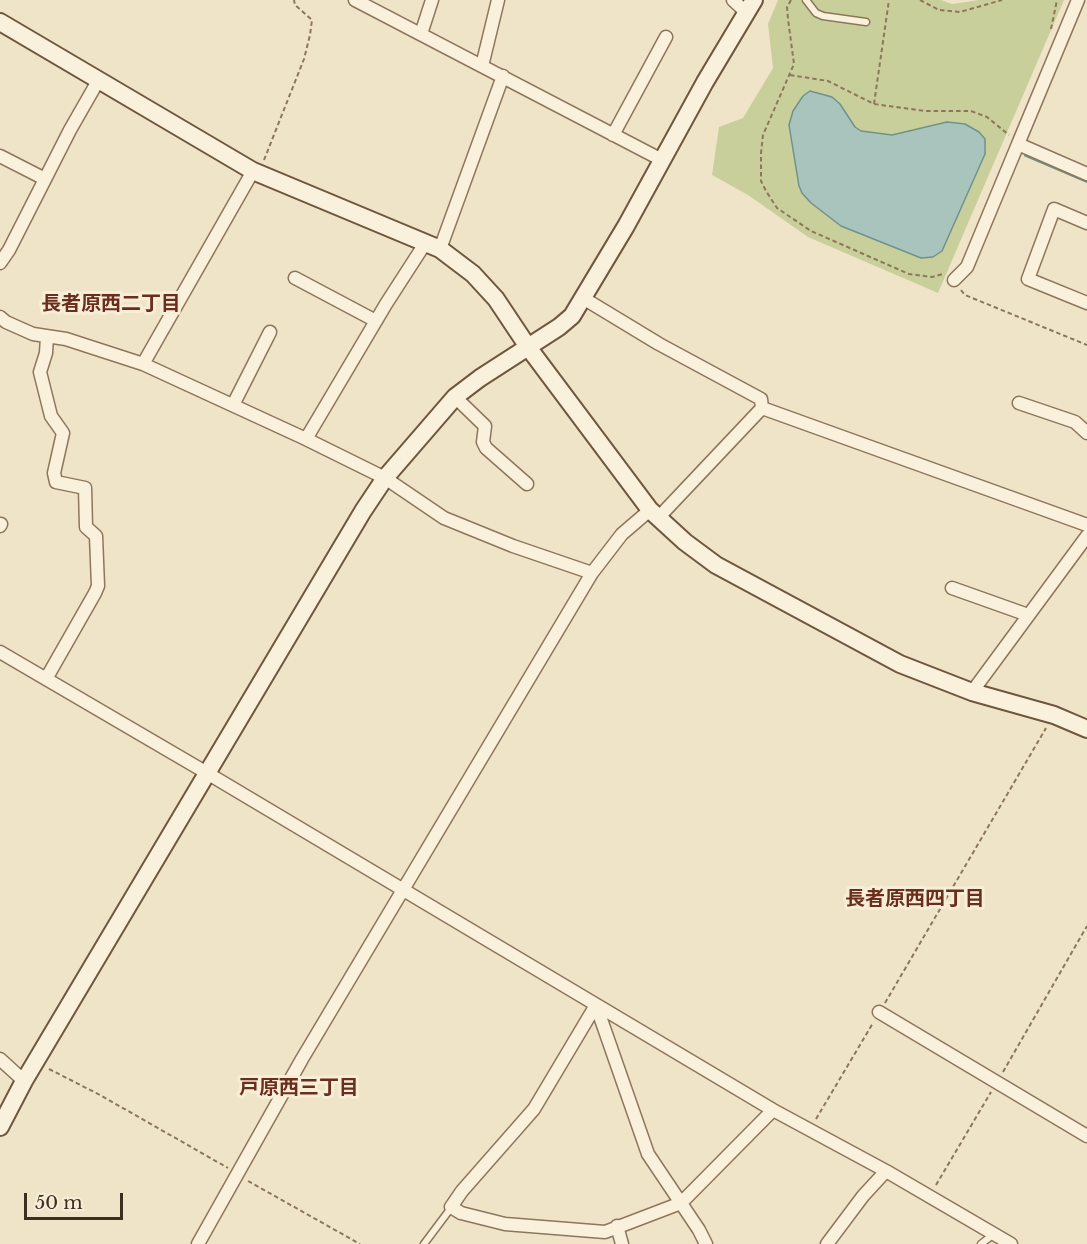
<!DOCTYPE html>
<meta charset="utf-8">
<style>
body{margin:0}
#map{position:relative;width:1087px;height:1244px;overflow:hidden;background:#f0e4c8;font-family:"Libre Baskerville",serif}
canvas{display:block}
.scale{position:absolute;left:24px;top:1193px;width:99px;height:27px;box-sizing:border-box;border:3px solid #3d2e20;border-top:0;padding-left:8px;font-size:18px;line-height:21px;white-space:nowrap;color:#3d2e20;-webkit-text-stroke:4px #f7eed8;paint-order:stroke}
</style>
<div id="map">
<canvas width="1087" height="1244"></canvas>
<div class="scale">50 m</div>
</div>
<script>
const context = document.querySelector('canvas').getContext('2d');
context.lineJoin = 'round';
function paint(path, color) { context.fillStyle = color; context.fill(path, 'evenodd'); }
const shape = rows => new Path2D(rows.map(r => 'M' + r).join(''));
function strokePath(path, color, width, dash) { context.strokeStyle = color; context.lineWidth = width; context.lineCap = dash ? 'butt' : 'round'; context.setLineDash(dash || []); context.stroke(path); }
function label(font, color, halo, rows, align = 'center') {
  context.font = font + ' "Libre Baskerville","Noto Sans JP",serif'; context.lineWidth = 6; context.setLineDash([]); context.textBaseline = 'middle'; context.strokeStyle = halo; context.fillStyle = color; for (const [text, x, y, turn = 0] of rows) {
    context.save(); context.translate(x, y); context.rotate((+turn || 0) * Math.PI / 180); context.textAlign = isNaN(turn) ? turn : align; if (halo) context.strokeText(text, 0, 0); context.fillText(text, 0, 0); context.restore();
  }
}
const green = shape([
 [778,0,941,0,952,4,979,0,1064,0,938,293,808,237,748,195,712,175,719,127,743,118,773,68,768,24]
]);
const water = shape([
 [810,91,832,97,840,104,855,127,861,131,892,135,947,122,965,124,979,132,985,139,985,154,942,251,933,257,921,258,841,226,811,203,802,193,799,186,789,125,793,111,803,96,810,91]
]);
const stream = shape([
 [1026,155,1087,181]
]);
const path = shape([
 [791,0,787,7,788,19,794,64,763,135,761,153,761,181,766,191,777,208,811,231,909,274,932,277,943,274],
 [920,0,939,10,960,12,1002,0],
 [1051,29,1057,0],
 [790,75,828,81,874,104,925,111,971,111,987,117,1009,135],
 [874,104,889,0],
 [264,160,304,59,310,35,312,20,295,5,294,0],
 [961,290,965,295,1087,345],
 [885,1003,1046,728],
 [49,1069,100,1095,228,1168],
 [1003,1072,1087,926],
 [816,1119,873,1023],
 [248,1181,360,1244],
 [936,1185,991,1092]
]);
const lane = shape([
 [806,0,816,13,823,16,866,22],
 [424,1244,451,1208],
 [981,1244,994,1234]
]);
const street = shape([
 [355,0,662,160],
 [733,0,747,13],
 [1078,0,1018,144,1087,174],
 [421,34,432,0],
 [482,66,498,0],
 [613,135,666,37],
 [0,156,45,179],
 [1087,223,1054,209,1028,279,1087,303],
 [440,249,503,76],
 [0,263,9,250,70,130,98,81],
 [295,278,376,321],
 [954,280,967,267,1018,144],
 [583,298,659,344,761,399,762,408],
 [0,317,6,322,33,334,66,339,143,364,306,439,385,478,444,518,513,546,592,573],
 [143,364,253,171],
 [455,397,485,426,483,442,486,448,527,484],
 [1019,403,1075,422,1087,433],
 [233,405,270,332],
 [762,408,1087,525],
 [306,439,386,304,426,242],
 [659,517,762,408],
 [0,526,1,524],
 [952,588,1028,615],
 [0,652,207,773,773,1110,886,1171,1011,1244],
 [46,679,95,593,98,586,96,536,86,527,85,488,56,482,54,473,63,433,51,416,40,372,46,353,47,336],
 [972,692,1087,536],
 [596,1005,534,1109,462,1191,451,1207,461,1213,505,1224,605,1232,681,1203,773,1110],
 [596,1005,648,1154,699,1230,706,1244],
 [879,1012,1087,1136],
 [0,1059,24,1081],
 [617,1226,622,1244],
 [198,1244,302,1059,592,573,622,534,650,510],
 [827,1244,863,1196,886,1171]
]);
const secondary = shape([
 [0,22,253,171,440,249,473,274,496,299,528,347,650,510,685,542,716,565,900,664,972,692,1054,715,1087,729],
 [0,1127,24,1081,363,511,385,478,455,397,480,378,559,327,572,316,626,226,705,82,754,0]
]);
const neighbourhoodNames = [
 ["長者原西二丁目",111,304],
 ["長者原西四丁目",915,899],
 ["戸原西三丁目",299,1088]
];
paint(green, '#c9cf9b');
paint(water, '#a9c4bc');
strokePath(water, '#6f938a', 1.5);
strokePath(stream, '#6f938a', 4);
strokePath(lane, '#8d765c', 9);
strokePath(street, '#8d765c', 15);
strokePath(secondary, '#6f573f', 20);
strokePath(path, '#8d765c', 2, [4.5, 3]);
strokePath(lane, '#faf1dc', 6);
strokePath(street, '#faf1dc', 12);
strokePath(secondary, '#faf1dc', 16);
label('bold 20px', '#6b2e1e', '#f7eed8', neighbourhoodNames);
</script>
